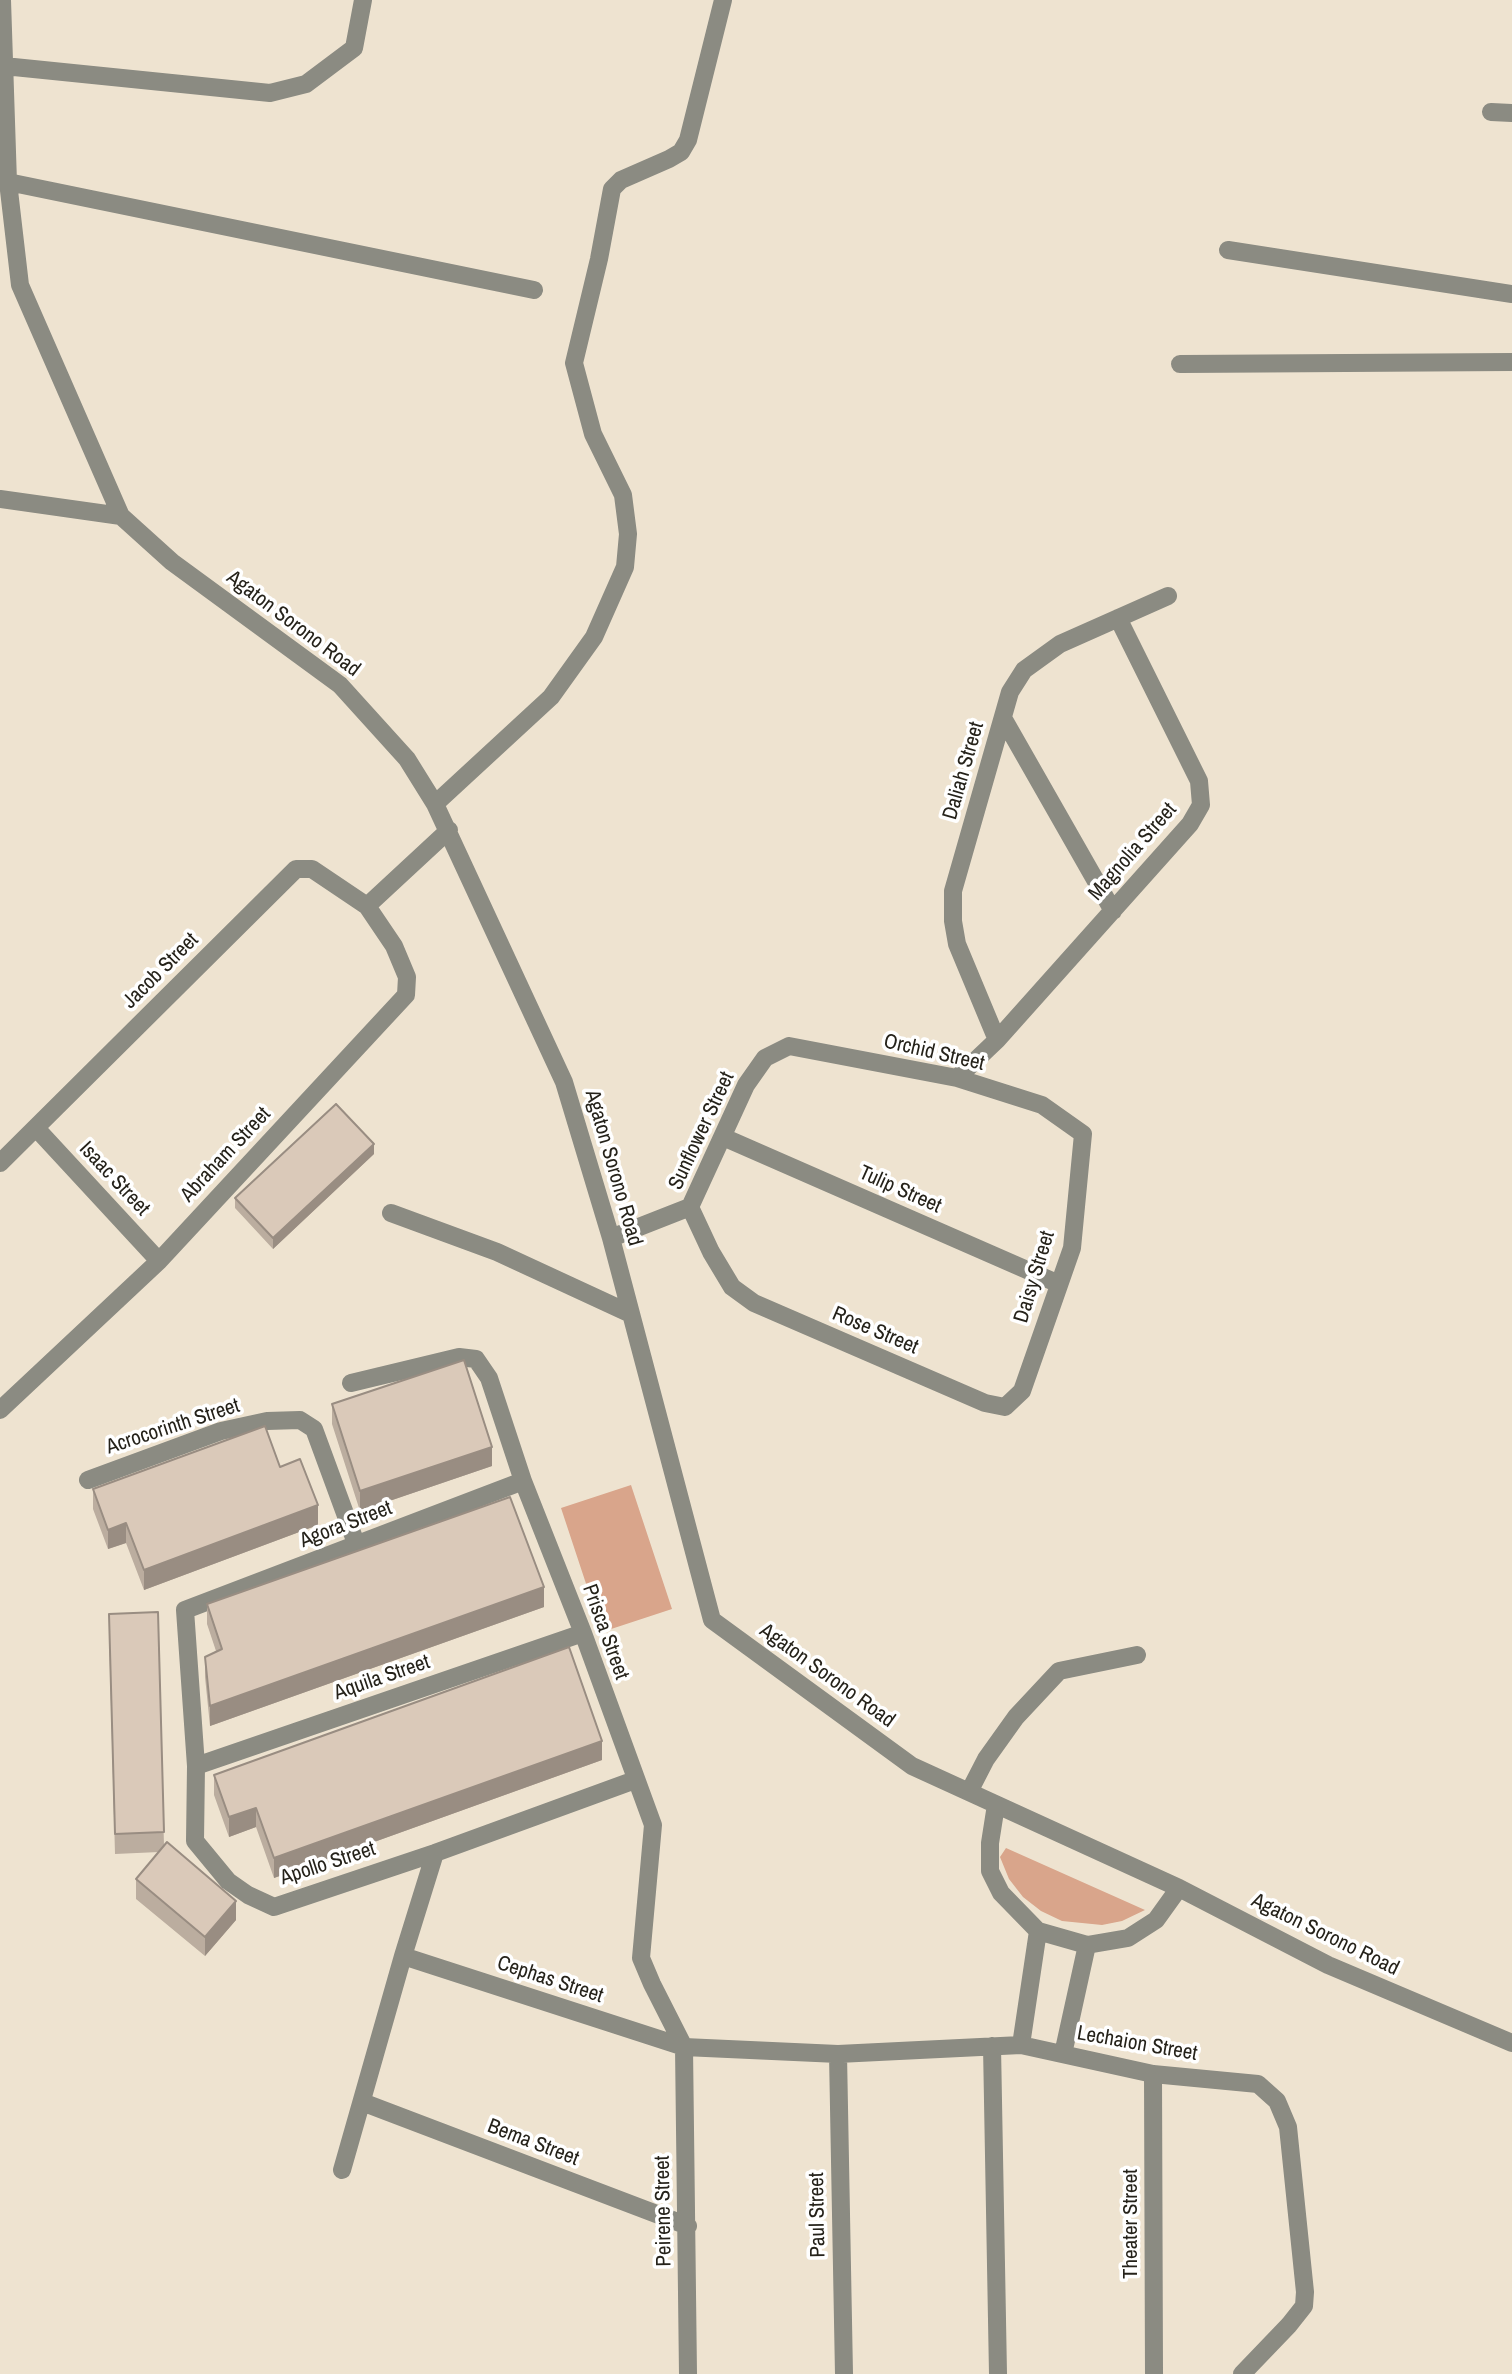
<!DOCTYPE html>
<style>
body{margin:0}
canvas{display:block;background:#eee3d0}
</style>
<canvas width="1512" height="2374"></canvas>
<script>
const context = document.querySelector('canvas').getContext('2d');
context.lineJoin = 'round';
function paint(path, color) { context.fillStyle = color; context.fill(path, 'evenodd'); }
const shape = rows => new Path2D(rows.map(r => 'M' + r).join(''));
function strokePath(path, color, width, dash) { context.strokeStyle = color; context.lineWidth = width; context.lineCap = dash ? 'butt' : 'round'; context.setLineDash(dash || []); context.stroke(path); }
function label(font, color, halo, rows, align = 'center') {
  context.font = font + ' "Archivo Narrow",sans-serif'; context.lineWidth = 7; context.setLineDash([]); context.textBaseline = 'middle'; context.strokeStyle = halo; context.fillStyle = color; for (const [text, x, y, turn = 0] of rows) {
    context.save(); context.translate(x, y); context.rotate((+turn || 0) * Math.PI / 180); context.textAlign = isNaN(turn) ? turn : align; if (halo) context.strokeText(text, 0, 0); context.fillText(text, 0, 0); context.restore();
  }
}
const green = shape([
 [631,1485,672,1609,602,1632,561,1508],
 [1006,1848,1145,1910,1122,1921,1102,1925,1062,1921,1041,1911,1023,1897,1009,1879,1000,1857]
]);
const minor = shape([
 [2,0,8,182,20,285,121,516,172,562,340,685,407,759,435,804,564,1082,611,1238,712,1620,912,1766,1179,1888,1328,1965,1512,2043],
 [4,66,270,93,306,84,354,48,363,0],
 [1491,112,1512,113],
 [8,182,534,290],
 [1228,250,1512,294],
 [1180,364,1512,362],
 [0,499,121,516],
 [1003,718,1113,911],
 [435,804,551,697,594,637,625,567,628,534,623,495,593,434,574,363,599,259,612,189,621,180,669,159,681,152,688,140,723,0],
 [367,906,449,830],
 [997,1040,957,944,953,921,953,891,1010,692,1024,670,1060,644,1168,596],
 [789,1046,957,1078,1042,1105,1083,1134,1072,1248,1022,1391,1005,1407,985,1403,754,1303,732,1287,711,1252,690,1207,746,1085,765,1058,789,1046],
 [957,1078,997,1040,1190,824,1201,805,1199,781,1118,618],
 [36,1128,159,1261],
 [723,1137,1059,1284],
 [0,1163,296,869,312,869,367,906,394,946,407,977,406,995,159,1261,0,1410],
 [391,1213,497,1252,631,1314],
 [611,1238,690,1207],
 [351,1383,459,1357,476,1359,489,1378,523,1481,583,1633,653,1825,641,1958,652,1984,684,2047,688,2374],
 [88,1480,221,1431,267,1421,300,1420,314,1429,357,1546],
 [523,1481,185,1610,196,1766,195,1841,228,1881,248,1895,274,1907,435,1853,635,1780],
 [196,1766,583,1633],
 [969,1792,986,1759,1016,1717,1059,1671,1137,1655],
 [996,1805,990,1843,990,1871,1001,1893,1038,1931,1087,1945,1128,1938,1156,1920,1179,1888],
 [403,1956,684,2047,838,2054,1021,2045,1153,2074,1258,2084,1277,2101,1288,2127,1305,2292,1304,2306,1289,2325,1242,2374],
 [1021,2045,1038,1931],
 [992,2046,998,2374],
 [838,2054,844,2374],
 [1063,2054,1087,1945],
 [1153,2074,1154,2374],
 [362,2102,688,2226],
 [342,2170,403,1956,435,1853]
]);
const wall = shape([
 [374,1154,273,1249,235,1208,235,1198],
 [332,1404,492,1466,360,1511,332,1424],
 [280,1467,318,1525,144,1590,126,1543,108,1549,93,1509,93,1489],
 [207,1604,544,1607,210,1726,205,1677,205,1657,216,1651,207,1624],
 [158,1612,164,1846,236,1920,205,1956,136,1899,136,1879,159,1852,115,1854,109,1633],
 [602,1760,274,1878,256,1827,229,1837,214,1795,214,1775]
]);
const shadedWall = shape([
 [374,1144,374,1154,273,1249,273,1238],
 [492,1447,492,1466,360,1511,360,1491],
 [318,1505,318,1525,144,1590,144,1570],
 [126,1523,126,1543,108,1549,108,1530],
 [544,1587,544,1607,210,1726,210,1706],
 [602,1741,602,1760,274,1878,274,1858],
 [256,1808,256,1827,229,1837,229,1817],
 [236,1901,236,1920,205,1956,205,1937]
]);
const building = shape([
 [336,1104,374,1144,273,1238,235,1198,336,1104],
 [464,1360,492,1447,360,1491,332,1404,464,1360],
 [265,1426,280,1467,300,1459,318,1505,144,1570,126,1523,108,1530,93,1489,265,1426],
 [510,1497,544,1587,210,1706,205,1657,222,1649,207,1604,510,1497],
 [158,1612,164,1832,115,1834,109,1614,158,1612],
 [569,1647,602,1741,274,1858,256,1808,229,1817,214,1775,569,1647],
 [167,1842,236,1901,205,1937,136,1879,167,1842]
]);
const streetNames = [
 ["Agaton Sorono Road",293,624,37],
 ["Daliah Street",964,771,-74],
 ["Magnolia Street",1133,852,-49],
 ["Jacob Street",161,971,-45],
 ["Orchid Street",934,1053,13],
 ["Sunflower Street",702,1131,-65],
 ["Abraham Street",226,1155,-47],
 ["Agaton Sorono Road",613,1168,74],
 ["Isaac Street",114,1179,47],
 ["Tulip Street",900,1190,24],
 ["Daisy Street",1035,1277,-73],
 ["Rose Street",875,1331,23],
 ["Acrocorinth Street",173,1427,-18],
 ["Agora Street",346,1525,-21],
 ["Prisca Street",605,1632,70],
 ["Agaton Sorono Road",827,1676,36],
 ["Aquila Street",382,1678,-19],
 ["Apollo Street",328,1864,-18],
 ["Agaton Sorono Road",1325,1935,26],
 ["Cephas Street",550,1980,18],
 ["Lechaion Street",1137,2044,10],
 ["Bema Street",533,2143,21],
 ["Peirene Street",664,2211,-91],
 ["Paul Street",818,2215,-91],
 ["Theater Street",1131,2224,-90]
];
paint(green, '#d9a58b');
strokePath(minor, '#8b8b82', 18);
paint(wall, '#bbad9f');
paint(shadedWall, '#998d82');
paint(building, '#dac9b9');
strokePath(building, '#998d82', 2);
label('21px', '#25221a', '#fff', streetNames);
</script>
